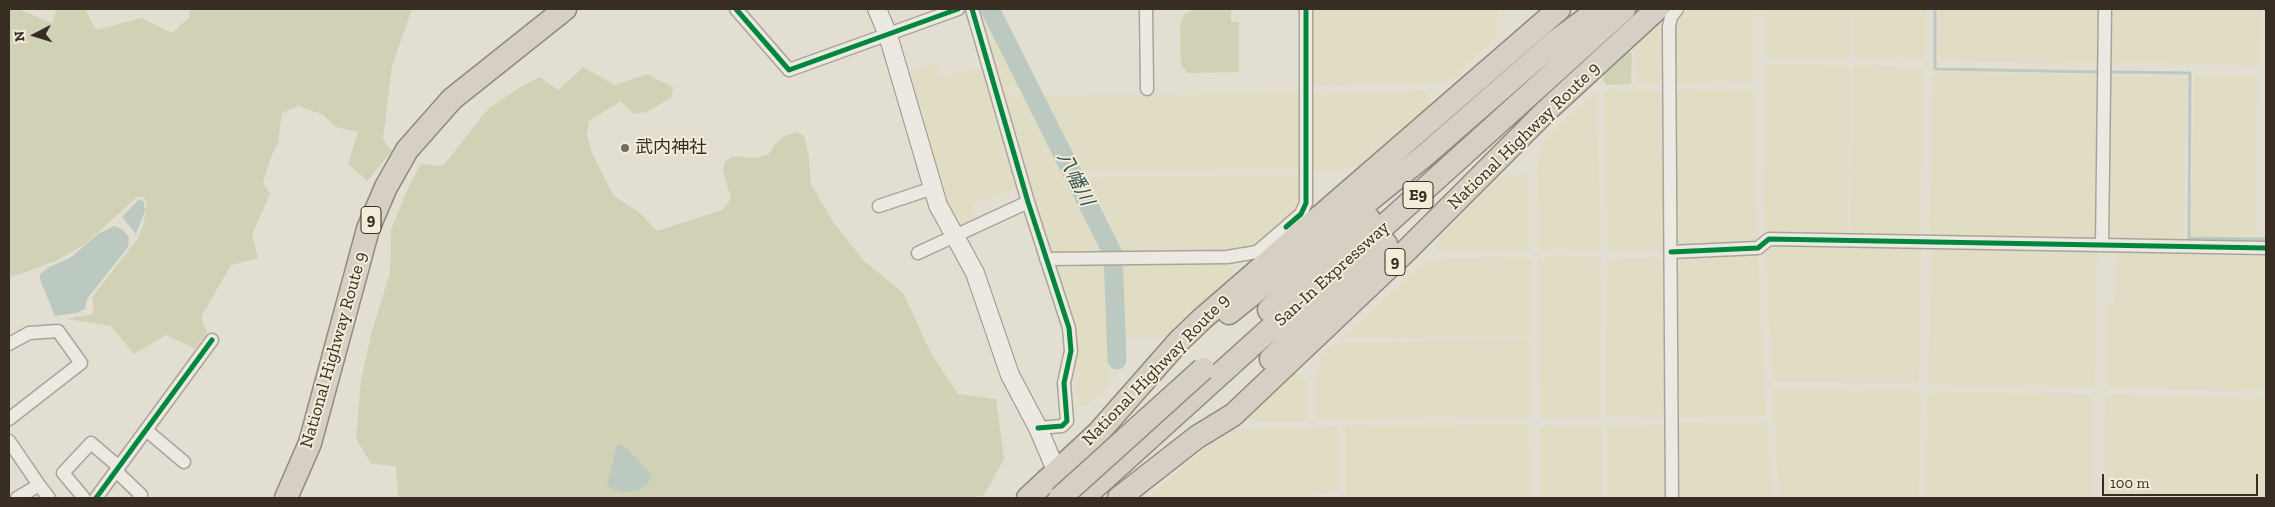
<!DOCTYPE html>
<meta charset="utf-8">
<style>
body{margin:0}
#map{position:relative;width:2275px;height:507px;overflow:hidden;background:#e3ded2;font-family:"Zilla Slab",serif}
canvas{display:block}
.frame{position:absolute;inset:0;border:10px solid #382d22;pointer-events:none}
.north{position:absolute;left:10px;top:10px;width:50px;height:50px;-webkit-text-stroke:4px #f3ecd9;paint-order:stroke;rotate:265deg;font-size:14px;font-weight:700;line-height:20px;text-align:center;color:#382d22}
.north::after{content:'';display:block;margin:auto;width:18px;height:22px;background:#382d22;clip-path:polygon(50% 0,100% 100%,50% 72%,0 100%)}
.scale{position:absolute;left:2102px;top:474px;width:156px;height:22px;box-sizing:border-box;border:2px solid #382d22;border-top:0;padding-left:6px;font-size:15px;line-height:18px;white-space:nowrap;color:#382d22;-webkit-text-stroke:4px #f3ecd9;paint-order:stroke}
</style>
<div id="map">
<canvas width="2275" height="507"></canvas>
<div class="frame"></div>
<div class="north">N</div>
<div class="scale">100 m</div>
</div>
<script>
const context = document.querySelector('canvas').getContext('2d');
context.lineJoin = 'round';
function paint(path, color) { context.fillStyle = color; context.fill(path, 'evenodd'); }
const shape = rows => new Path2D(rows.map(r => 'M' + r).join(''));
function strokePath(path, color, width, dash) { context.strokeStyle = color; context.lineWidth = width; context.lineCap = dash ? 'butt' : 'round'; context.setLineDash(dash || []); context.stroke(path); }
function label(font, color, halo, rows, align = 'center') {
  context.font = font + ' "Zilla Slab","Noto Sans JP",serif'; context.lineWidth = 4; context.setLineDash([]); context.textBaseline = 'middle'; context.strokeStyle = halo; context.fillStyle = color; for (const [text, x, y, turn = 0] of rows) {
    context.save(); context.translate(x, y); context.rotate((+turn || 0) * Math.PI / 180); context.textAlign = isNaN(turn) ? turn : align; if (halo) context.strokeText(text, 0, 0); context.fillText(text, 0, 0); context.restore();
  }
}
const farmland = shape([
 [977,9,987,9,1024,84,1023,88,1002,89,999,85],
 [1310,9,1497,9,1497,36,1452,79,1442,83,1313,85,1311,83],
 [1689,9,1754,9,1753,81,1677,84,1672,79,1673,28,1679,18],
 [1766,9,1852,9,1851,56,1848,58,1768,58,1765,54],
 [1855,9,1926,9,1925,56,1921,59,1857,57,1854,52],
 [1939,9,2102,9,2101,60,2098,63,1941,60,1938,58],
 [2110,9,2261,9,2260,65,2111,62,2109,59],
 [1659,27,1663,28,1664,83,1640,84,1636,80,1634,48,1654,29],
 [937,62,940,77,943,78,984,67,1018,187,1013,192,974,202,971,206,975,219,958,228,945,205,906,72,918,70],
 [1767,64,1847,65,1850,67,1848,231,1845,234,1766,232,1764,229,1763,170,1765,169,1765,67],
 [1855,65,1923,69,1921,234,1852,234,1850,232,1853,67],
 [1936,72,2098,75,2098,238,2094,242,1933,237,1929,233,1932,76],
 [2113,76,2185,78,2187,79,2184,238,2181,241,2110,239,2108,237,2110,78],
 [2194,76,2256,76,2258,79,2257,233,2254,235,2194,236,2191,234],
 [1663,89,1665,92,1666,246,1662,249,1609,249,1607,246,1604,92,1606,90],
 [1752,89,1754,93,1757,239,1753,243,1675,246,1675,92,1679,90],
 [1427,91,1429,94,1430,107,1361,164,1345,170,1313,170,1311,94],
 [1298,92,1302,97,1301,171,1080,171,1077,170,1043,98,1044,96],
 [1004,93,1027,94,1028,95,1104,250,1100,253,1051,252,1048,248],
 [1597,93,1601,249,1539,251,1537,161,1541,143,1587,98],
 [1528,173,1530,251,1440,252,1438,250,1437,235,1499,175],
 [1298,175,1304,188,1298,209,1257,245,1225,254,1121,254,1115,248,1084,187,1084,180,1087,177],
 [1777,246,1919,246,1922,249,1919,382,1776,381,1772,377,1765,252],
 [1933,247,2096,250,2098,253,2095,384,2091,387,1931,385,1928,382,1931,249],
 [2120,252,2266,256,2266,388,2264,391,2109,387,2106,382,2106,305,2114,301,2115,265],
 [1758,255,1767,416,1676,418,1675,256],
 [1529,257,1532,261,1532,335,1529,337,1341,338,1428,260],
 [1540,258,1597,258,1600,259,1601,414,1599,417,1542,418,1540,415,1538,260],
 [1664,258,1666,260,1667,415,1663,417,1608,416,1606,414,1606,260],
 [1229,262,1234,271,1232,278,1167,337,1119,338,1118,263],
 [1055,264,1109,264,1110,384,1107,390,1086,406,1079,403,1073,386,1079,337,1076,320,1054,269],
 [1528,340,1530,342,1531,416,1528,417,1319,420,1315,417,1314,379,1320,357,1331,346,1341,342],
 [1295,372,1307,382,1308,419,1306,421,1256,421,1247,416,1290,374],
 [1775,388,1917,391,1921,396,1919,498,1779,498,1772,390],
 [1933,391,2091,395,2094,398,2093,498,1925,498,1927,397],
 [2108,395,2263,398,2266,401,2266,498,2103,498,2105,397],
 [1767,422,1774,498,1676,498,1677,423],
 [1529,424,1532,498,1347,498,1345,497,1345,428,1347,426],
 [1599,425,1602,427,1602,498,1540,498,1540,428,1542,426],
 [1610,425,1665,426,1667,498,1607,498,1607,428],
 [1336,427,1338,429,1339,492,1316,493,1313,498,1151,498,1152,494,1227,430]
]);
const green = shape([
 [9,9,18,9,52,23,57,9,85,9,96,30,142,18,172,33,189,18,190,9,412,9,392,66,383,139,392,151,367,181,348,164,358,132,336,127,322,114,298,106,282,113,278,142,271,157,263,182,270,194,252,235,258,258,231,265,201,317,207,333,195,349,166,335,134,354,111,326,67,319,93,314,93,296,138,238,144,222,147,202,143,197,137,197,84,245,56,261,9,278],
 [1197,9,1231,9,1231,22,1239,22,1239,72,1188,73,1181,65,1180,24,1185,14],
 [1628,52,1632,53,1631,84,1607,85,1603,81,1604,75],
 [583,67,615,85,647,74,673,87,672,97,647,112,634,114,621,101,589,121,587,134,592,153,613,195,641,214,657,231,722,210,731,199,723,171,725,161,734,156,755,158,769,154,774,145,783,137,797,132,804,136,809,157,811,184,833,222,864,261,903,293,932,355,958,394,996,399,1004,459,984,495,969,498,398,498,396,466,371,464,356,438,361,380,372,331,390,273,391,229,410,184,421,164,443,166,488,109,519,88,540,77,558,90]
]);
const water = shape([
 [139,199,144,201,145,211,136,234,122,217],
 [114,226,122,229,129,237,128,247,87,299,85,309,77,313,55,316,40,280,40,274,49,267,70,258,98,234],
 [617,445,622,445,628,450,651,474,649,483,638,490,626,492,616,491,607,485]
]);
const stream = shape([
 [1935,9,1935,69,2102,72],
 [2108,72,2190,73,2189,238,2266,239]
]);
const river = shape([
 [990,9,1113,254,1117,360]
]);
const street = shape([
 [736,9,789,70,958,9],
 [972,9,1028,202,1069,328,1071,351,1064,383,1067,421,1062,426,1038,428],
 [1146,9,1147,89],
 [879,206,933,188],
 [1286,227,1301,214,1306,203,1306,9],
 [2102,245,2105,9],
 [1671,252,1758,248,1769,239,2266,248],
 [918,253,1028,202],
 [1046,259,1227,257,1257,252,1286,227,1294,237],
 [9,344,29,333,58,331,81,363,9,419],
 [146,430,184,462],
 [9,441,39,485],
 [116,471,141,495,139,498],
 [17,498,39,485,49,498],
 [84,498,63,473,91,443,119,467],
 [96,498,212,340],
 [1672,498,1669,26,1671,17,1677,9]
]);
const secondary = shape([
 [877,9,888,35,938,205,975,273,1010,375,1038,428,1061,482]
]);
const highway = shape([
 [1269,310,1369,219],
 [1229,313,1423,157,1556,41,1598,10],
 [1271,359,1386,244],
 [286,498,310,443,368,229,386,187,407,150,452,99,565,9],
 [1028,498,1098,433,1179,341,1202,319,1559,9],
 [1083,498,1624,9],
 [1119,498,1197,437,1233,415,1407,250,1546,111,1657,9]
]);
const highwayBridge = shape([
 [1060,498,1203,369]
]);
const cycleway = shape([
 [736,9,789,70,958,9],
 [972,9,1028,202,1069,328,1071,351,1064,383,1067,421,1062,426,1038,428],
 [1286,227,1301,214,1306,203,1306,9],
 [1671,252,1758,248,1769,239,2266,248],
 [96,498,212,340]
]);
const markers = [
 [625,148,5,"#746b60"]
];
const shields = [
 [1418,195,30],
 [371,220,20],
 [1395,262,20]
];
const shieldNames = [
 ["E9",1418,195],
 ["9",371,220],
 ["9",1395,262]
];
const streetNames = [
 ["National Highway Route 9",1524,136,-44],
 ["San-In Expressway",1332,274,-42],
 ["National Highway Route 9",334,350,-74],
 ["National Highway Route 9",1156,370,-46]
];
const poiNames = [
 ["武内神社",635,148]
];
const waterNames = [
 ["八幡川",1075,179,63]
];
paint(farmland, '#e1dcc4');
paint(green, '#d1d2b5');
paint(water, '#bbc9c1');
strokePath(stream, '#bbc9c1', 3);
strokePath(river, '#bbc9c1', 19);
strokePath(street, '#a9a49a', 15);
strokePath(secondary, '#99938a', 20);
strokePath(highway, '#8f8981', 25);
strokePath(street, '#ece9e2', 12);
strokePath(secondary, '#ece9e2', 18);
strokePath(highway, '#d6cfc3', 22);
strokePath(highwayBridge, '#8f8981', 25, []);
strokePath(highwayBridge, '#d6cfc3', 22);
strokePath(cycleway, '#00873e', 5);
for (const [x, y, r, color] of markers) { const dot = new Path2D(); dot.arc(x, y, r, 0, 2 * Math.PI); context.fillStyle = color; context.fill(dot); strokePath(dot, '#f3ecd9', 2); }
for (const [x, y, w] of shields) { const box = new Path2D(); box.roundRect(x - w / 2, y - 13.5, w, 27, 4); context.fillStyle = '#f3ecd9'; context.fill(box); strokePath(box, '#382d22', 1); }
label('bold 16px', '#382d22', null, shieldNames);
label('18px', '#382d22', '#f3ecd9', streetNames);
label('18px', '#382d22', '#f3ecd9', poiNames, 'left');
label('italic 19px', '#335655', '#f3ecd9', waterNames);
</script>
